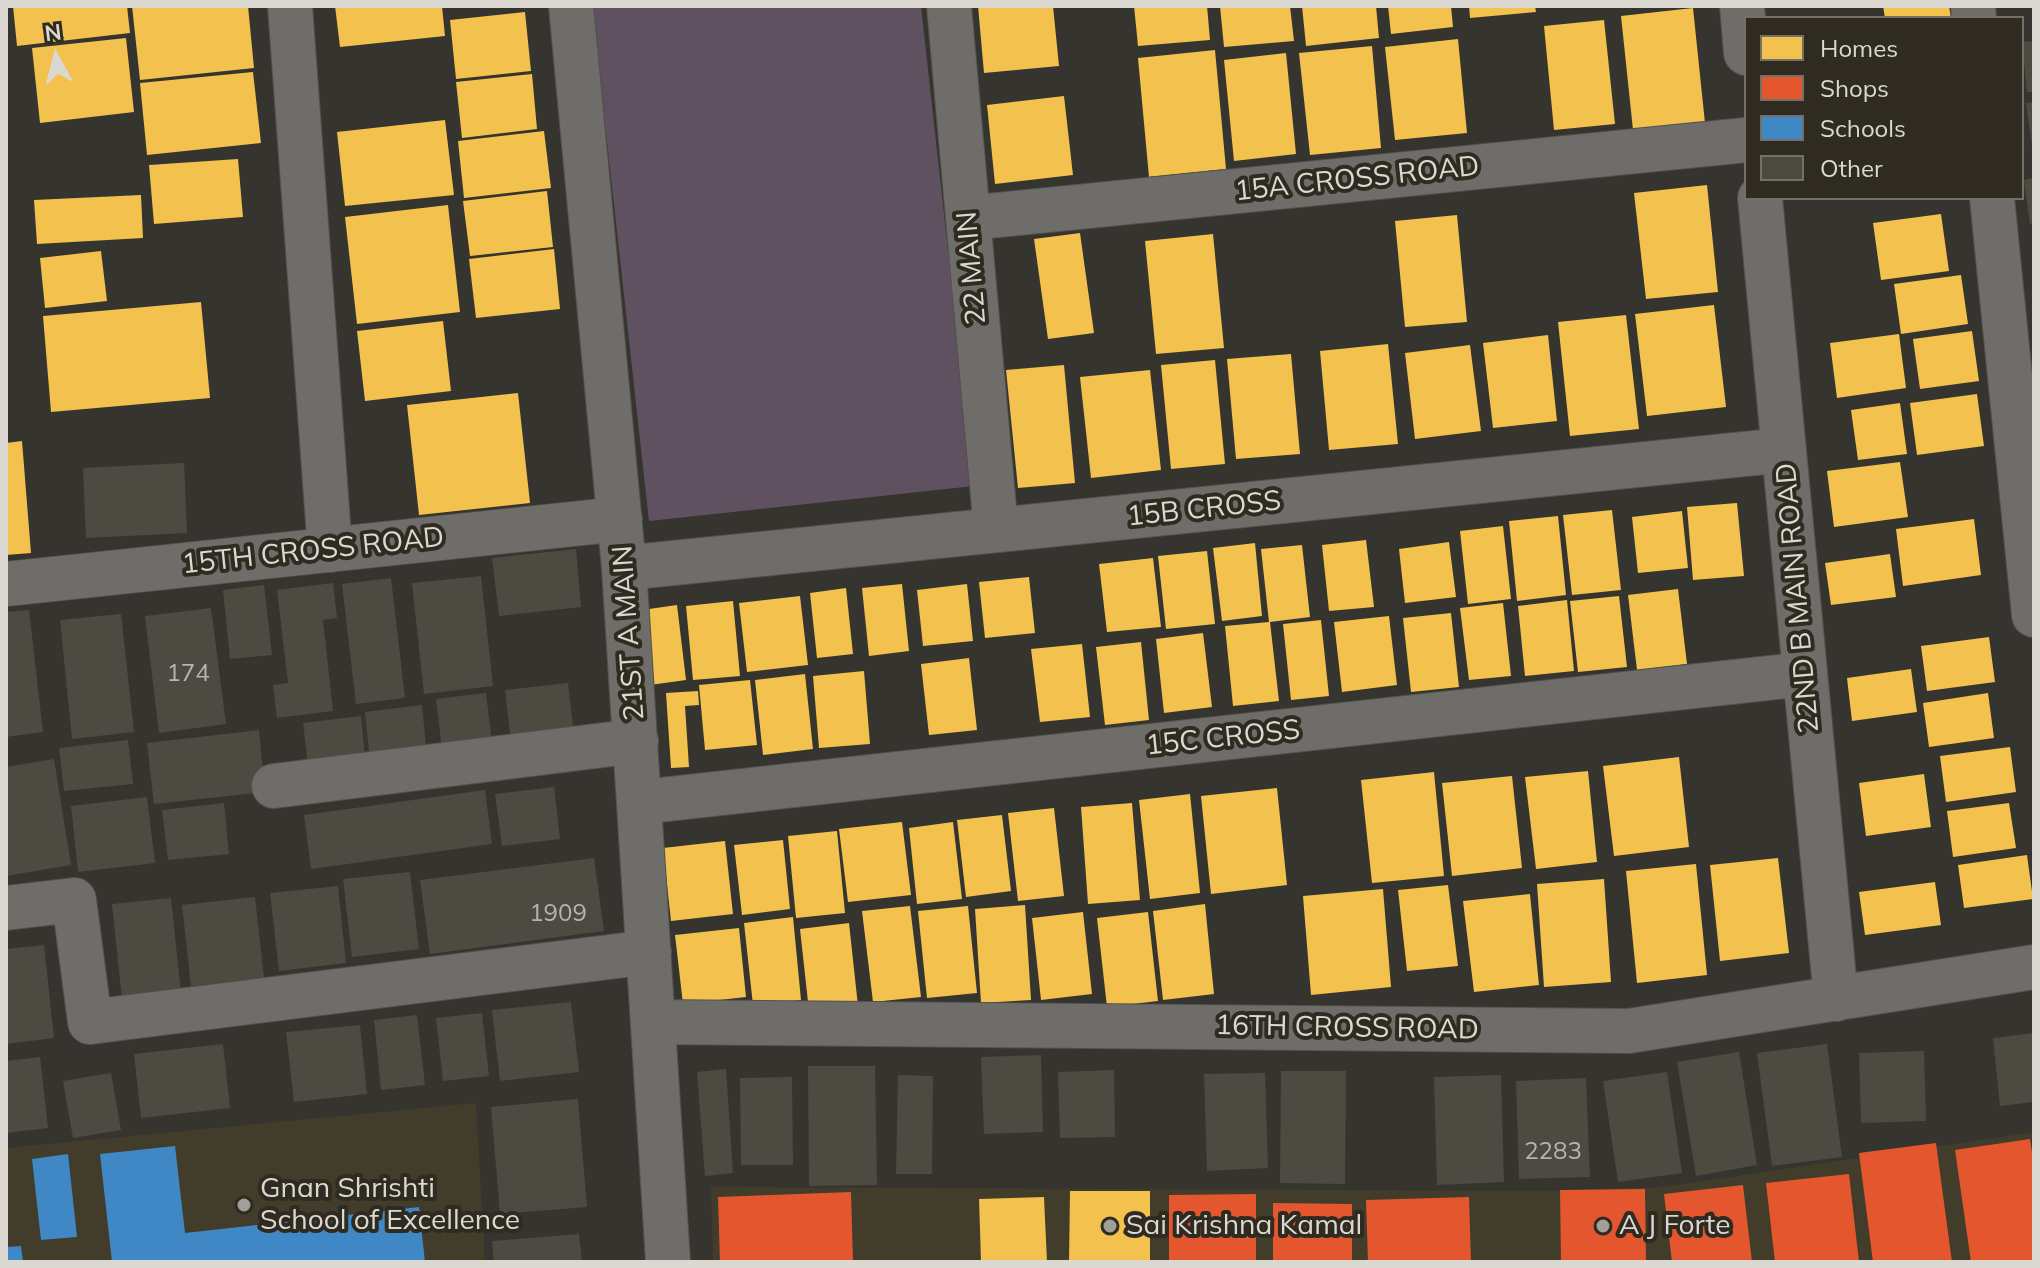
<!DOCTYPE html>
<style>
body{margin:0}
#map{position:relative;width:2040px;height:1268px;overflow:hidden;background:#36342e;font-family:Mulish,sans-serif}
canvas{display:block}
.frame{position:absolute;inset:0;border:8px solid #dbd8d1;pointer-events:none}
.legend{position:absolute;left:1744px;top:16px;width:280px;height:184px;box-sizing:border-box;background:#302b21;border:2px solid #747067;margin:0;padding:10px 14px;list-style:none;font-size:24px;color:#dbd8d1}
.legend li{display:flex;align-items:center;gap:16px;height:40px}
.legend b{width:40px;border:2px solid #747067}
.north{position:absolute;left:16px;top:16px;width:80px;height:80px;-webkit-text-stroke:6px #302b21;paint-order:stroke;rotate:353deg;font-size:22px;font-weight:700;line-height:32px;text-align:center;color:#dbd8d1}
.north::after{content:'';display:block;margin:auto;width:28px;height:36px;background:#dbd8d1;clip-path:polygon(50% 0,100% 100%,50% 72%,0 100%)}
</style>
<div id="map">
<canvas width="2040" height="1268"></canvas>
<div class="frame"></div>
<ul class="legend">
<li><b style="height:22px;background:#f2c14e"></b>Homes</li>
<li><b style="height:22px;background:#e4572e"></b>Shops</li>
<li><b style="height:22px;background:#3f88c5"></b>Schools</li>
<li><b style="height:22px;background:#4d4a42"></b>Other</li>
</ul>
<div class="north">N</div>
</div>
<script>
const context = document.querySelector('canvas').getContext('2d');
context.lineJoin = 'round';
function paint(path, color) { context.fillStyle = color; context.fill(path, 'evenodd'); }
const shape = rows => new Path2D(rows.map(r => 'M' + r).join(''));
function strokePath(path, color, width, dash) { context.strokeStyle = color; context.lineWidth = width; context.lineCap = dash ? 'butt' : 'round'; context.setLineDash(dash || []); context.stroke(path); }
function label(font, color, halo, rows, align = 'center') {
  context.font = font + ' Mulish,sans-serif'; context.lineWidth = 8; context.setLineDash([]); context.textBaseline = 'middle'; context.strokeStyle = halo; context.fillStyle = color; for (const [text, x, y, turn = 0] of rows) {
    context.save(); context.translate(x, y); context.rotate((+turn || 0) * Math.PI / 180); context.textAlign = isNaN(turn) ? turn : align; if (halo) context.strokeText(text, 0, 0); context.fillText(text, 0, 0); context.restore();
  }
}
const built = shape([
 [476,1103,485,1262,6,1262,6,1148],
 [2034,1132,2034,1262,713,1262,711,1187,1541,1191,1662,1187]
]);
const green = shape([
 [592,6,921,6,974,486,649,521]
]);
const homes = shape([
 [13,6,127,6,130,33,17,46],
 [132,6,248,6,254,68,140,80],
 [335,6,442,6,445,36,340,47],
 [978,6,1053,6,1059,66,984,73],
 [1134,6,1207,6,1210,40,1138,46],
 [1220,6,1290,6,1294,41,1224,47],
 [1302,6,1376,6,1379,38,1306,46],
 [1388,6,1451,6,1453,27,1391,34],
 [1469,6,1535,6,1536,12,1470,18],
 [1883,6,1949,6,1951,18,1885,18],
 [1693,8,1705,123,1633,130,1621,16],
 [525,12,531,71,456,79,450,20],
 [1604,20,1615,124,1554,130,1544,26],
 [126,38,134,112,40,123,32,48],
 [1458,39,1467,133,1395,140,1385,47],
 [1372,46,1381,148,1310,155,1299,53],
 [1215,50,1226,169,1149,177,1138,58],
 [1286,53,1296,154,1234,161,1224,60],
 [253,72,261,143,147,155,140,83],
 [532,74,537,129,462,138,456,82],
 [1064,96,1073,175,995,184,987,105],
 [445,120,454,195,345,206,337,132],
 [544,131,551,188,464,198,458,141],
 [238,159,243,217,154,224,149,165],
 [1707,185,1718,292,1646,299,1634,193],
 [547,191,553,247,470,256,463,201],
 [141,195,143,238,37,244,34,200],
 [448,205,460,312,357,324,345,217],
 [1941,214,1949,271,1881,280,1873,223],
 [1457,215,1467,322,1405,327,1395,221],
 [1080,233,1094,333,1048,339,1034,239],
 [1213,234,1224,348,1156,354,1145,241],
 [554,249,560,309,476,318,469,259],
 [101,251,107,301,45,308,40,258],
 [1961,275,1968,324,1901,334,1894,284],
 [201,302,210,398,51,412,43,316],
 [1714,305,1726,407,1647,416,1635,314],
 [1626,315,1639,429,1570,436,1558,322],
 [443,321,451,391,365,401,357,331],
 [1972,331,1979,381,1920,389,1913,339],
 [1899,334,1906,388,1837,398,1830,343],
 [1548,335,1557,421,1493,428,1483,343],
 [1388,344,1398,444,1329,450,1320,351],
 [1470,345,1481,431,1415,439,1405,353],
 [1291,354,1300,454,1236,459,1227,359],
 [1215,360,1225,464,1171,469,1161,365],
 [1064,365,1075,483,1018,488,1006,370],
 [1150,370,1161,470,1091,478,1080,377],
 [518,393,530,503,419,515,407,405],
 [1977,394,1984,446,1917,455,1910,403],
 [1900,403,1907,454,1858,460,1851,410],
 [22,441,31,553,6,555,6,443],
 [1900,462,1908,517,1834,527,1827,471],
 [1737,503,1744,576,1693,580,1687,507],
 [1612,510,1621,590,1572,595,1563,515],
 [1682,511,1688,568,1638,573,1632,517],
 [1558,516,1566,595,1517,601,1509,521],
 [1974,519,1981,575,1903,586,1896,529],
 [1503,526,1511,599,1468,604,1460,531],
 [1366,540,1374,607,1329,611,1322,545],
 [1449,542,1456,597,1405,603,1399,549],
 [1255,543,1262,616,1222,621,1213,548],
 [1302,545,1310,617,1270,622,1279,701,1233,706,1225,626,1269,622,1261,549],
 [1207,551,1215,624,1166,629,1158,556],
 [1890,554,1896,597,1831,605,1825,563],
 [1153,558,1161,627,1107,632,1099,564],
 [1029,577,1035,633,985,638,979,582],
 [902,584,909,651,869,656,862,588],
 [967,584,973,641,923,646,917,590],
 [846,588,853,654,817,658,810,593],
 [1678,589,1687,664,1637,670,1628,595],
 [800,596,808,665,747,672,739,603],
 [1619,596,1627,667,1578,672,1570,601],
 [1567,600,1574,671,1525,676,1518,606],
 [733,601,740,676,693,680,686,606],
 [1503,603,1511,676,1469,680,1460,608],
 [677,605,686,680,650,685,642,610],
 [1451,613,1459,687,1411,692,1403,618],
 [1389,616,1397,685,1342,692,1334,622],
 [1321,620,1329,696,1291,700,1283,624],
 [1203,633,1212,707,1164,713,1156,639],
 [1989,637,1995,682,1927,691,1921,646],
 [1141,642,1149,720,1105,725,1096,647],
 [1082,644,1090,717,1040,722,1031,649],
 [969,658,977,730,929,735,921,664],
 [1911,669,1917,712,1852,721,1847,678],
 [864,671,870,744,819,748,813,676],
 [805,674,813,749,763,755,755,680],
 [750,680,757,745,705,750,699,685],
 [698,691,699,705,685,706,689,767,671,768,666,693],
 [1988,693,1994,738,1929,747,1923,703],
 [2010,747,2016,792,1946,802,1940,756],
 [1679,757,1689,847,1614,856,1603,766],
 [1588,771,1597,862,1536,869,1525,777],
 [1434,772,1444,876,1372,883,1361,780],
 [1924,774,1931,827,1866,836,1859,783],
 [1512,776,1522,868,1452,876,1442,783],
 [1277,788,1287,885,1211,894,1201,796],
 [1190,794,1200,893,1150,899,1139,800],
 [1132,803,1140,900,1088,904,1081,807],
 [2009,803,2016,848,1953,857,1947,811],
 [1054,808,1064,896,1018,901,1008,813],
 [1002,815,1011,891,966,897,957,820],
 [902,822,911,895,848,902,839,829],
 [953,822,962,899,917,904,909,828],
 [837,831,845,913,796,918,788,836],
 [783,840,790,909,742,915,734,845],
 [725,841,733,914,671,921,663,848],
 [2027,855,2033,899,1964,908,1958,865],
 [1778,858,1789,953,1720,961,1710,865],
 [1696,864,1707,975,1637,983,1626,871],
 [1604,879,1611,982,1544,987,1537,884],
 [1935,882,1941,925,1865,935,1859,892],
 [1448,885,1458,966,1407,971,1398,890],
 [1383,889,1391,987,1311,995,1303,896],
 [1530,894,1539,985,1474,992,1463,901],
 [1205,904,1214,994,1163,1000,1153,911],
 [1025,905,1031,1000,981,1003,975,909],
 [910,906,921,997,873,1002,862,911],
 [968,906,977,993,927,998,918,911],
 [1083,912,1092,994,1041,1000,1032,918],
 [1148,912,1158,1001,1107,1007,1097,918],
 [793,917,801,1000,753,1005,744,923],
 [849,923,858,1006,809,1011,800,929],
 [739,928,746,997,683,1004,675,935],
 [1070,1191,1150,1191,1150,1262,1069,1262],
 [1044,1197,1047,1262,981,1262,979,1199]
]);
const shops = shape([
 [2030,1139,2034,1166,2034,1262,1971,1262,1955,1150],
 [1936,1143,1952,1262,1873,1262,1859,1153],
 [1849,1174,1859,1262,1775,1262,1766,1183],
 [1743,1185,1752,1262,1672,1262,1664,1194],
 [1645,1189,1646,1262,1561,1262,1560,1190],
 [851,1192,853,1262,720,1262,718,1197],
 [1256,1194,1256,1262,1169,1262,1169,1195],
 [1469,1197,1471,1262,1368,1262,1366,1200],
 [1273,1203,1352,1204,1352,1262,1273,1262]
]);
const schools = shape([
 [175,1146,185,1233,419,1207,425,1262,112,1262,100,1154],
 [68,1154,77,1237,41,1240,32,1159],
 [21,1246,23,1262,6,1262,6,1247]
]);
const building = shape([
 [2034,41,2034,92,2027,92,2022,42],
 [2034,102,2034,146,2032,146,2026,103],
 [2034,178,2034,223,2030,224,2024,180],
 [184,463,187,533,86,538,83,468],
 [576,549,581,607,499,616,492,558],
 [481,576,493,686,424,694,412,583],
 [391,578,405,698,356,704,342,584],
 [333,583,337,618,323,620,333,711,277,718,273,685,288,683,277,590],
 [264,585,272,655,230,659,223,590],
 [211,608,226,724,159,733,145,616],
 [29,610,43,732,6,737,6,612],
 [121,614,134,732,72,739,60,620],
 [568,683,575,743,512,750,505,690],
 [486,693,493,752,443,758,436,699],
 [422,705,427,756,370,762,365,712],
 [361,716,366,768,309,774,303,723],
 [259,730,265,792,154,804,147,743],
 [128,740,133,784,64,791,59,748],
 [54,759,71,865,6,876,6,767],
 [554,787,560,839,502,846,495,794],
 [485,790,492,844,311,869,304,815],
 [147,797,155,863,78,872,71,806],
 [224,803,229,854,168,860,162,810],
 [594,858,604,931,430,954,420,880],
 [410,872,419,949,352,957,343,879],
 [338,886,346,963,279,971,270,893],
 [255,897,264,978,191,986,182,905],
 [171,898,181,993,122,999,112,904],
 [44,945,54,1038,6,1044,6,949],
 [571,1002,579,1072,500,1081,492,1010],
 [482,1013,489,1076,443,1081,436,1018],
 [417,1015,425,1085,381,1090,374,1020],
 [360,1025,367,1094,294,1102,286,1032],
 [2034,1033,2034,1102,2000,1106,1993,1038],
 [223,1044,230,1108,141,1118,134,1054],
 [1827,1044,1842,1157,1772,1166,1757,1053],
 [1924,1051,1926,1121,1861,1123,1859,1053],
 [1739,1052,1757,1165,1696,1176,1677,1062],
 [1041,1055,1043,1132,984,1134,981,1057],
 [40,1057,48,1128,6,1133,6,1061],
 [808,1066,875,1066,877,1185,809,1186],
 [726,1069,733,1173,705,1176,697,1072],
 [1114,1070,1115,1137,1060,1138,1058,1072],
 [1281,1071,1346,1071,1345,1184,1280,1183],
 [1667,1072,1682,1173,1618,1182,1603,1081],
 [111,1073,121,1130,73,1138,63,1081],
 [1265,1073,1268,1168,1207,1171,1204,1074],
 [898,1075,933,1076,932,1174,896,1174],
 [1501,1075,1504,1182,1437,1185,1434,1077],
 [792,1077,793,1165,741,1165,740,1078],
 [1586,1078,1590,1177,1519,1179,1516,1081],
 [578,1099,587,1207,500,1214,491,1107],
 [579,1234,582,1262,494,1262,492,1241]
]);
const minor = shape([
 [290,6,330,550],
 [571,6,624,568,668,1262],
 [949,6,996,530],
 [1742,6,1746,53],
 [1973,6,1974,18],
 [1760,198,1836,999],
 [1992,198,2034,615],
 [968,218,1746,140],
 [624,568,1784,450],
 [6,584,620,519],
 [274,786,636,741],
 [641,802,1805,674],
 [6,908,74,900,90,1022,649,952],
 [654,1022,1629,1031,2034,967]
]);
const markers = [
 [244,1205,8,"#a19f98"],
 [1110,1226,8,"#a19f98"],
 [1603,1226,8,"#a19f98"]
];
const numberNames = [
 ["174",188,674],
 ["1909",558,914],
 ["2283",1553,1152]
];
const streetNames = [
 ["15A CROSS ROAD",1357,179,-6],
 ["22 MAIN",972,268,-95],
 ["15B CROSS",1204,509,-6],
 ["15TH CROSS ROAD",313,551,-6],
 ["22ND B MAIN ROAD",1798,598,-95],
 ["21ST A MAIN",629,633,-94],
 ["15C CROSS",1223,738,-6],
 ["16TH CROSS ROAD",1347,1028,1]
];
const poiNames = [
 ["Gnan Shrishti",260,1189],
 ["School of Excellence",260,1221],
 ["Sai Krishna Kamal",1126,1226],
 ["A J Forte",1619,1226]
];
paint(built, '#423c2b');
paint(green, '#605161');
paint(homes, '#f2c14e');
paint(shops, '#e4572e');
paint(schools, '#3f88c5');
paint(building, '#4d4a42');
strokePath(minor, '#53514c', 46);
strokePath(minor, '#6f6d69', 44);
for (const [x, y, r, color] of markers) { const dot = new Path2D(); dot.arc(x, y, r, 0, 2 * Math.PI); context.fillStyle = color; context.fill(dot); strokePath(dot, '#302b21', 3); }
label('24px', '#b8b4ad', null, numberNames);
label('28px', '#dbd8d1', '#302b21', streetNames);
label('28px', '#dbd8d1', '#302b21', poiNames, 'left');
</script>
